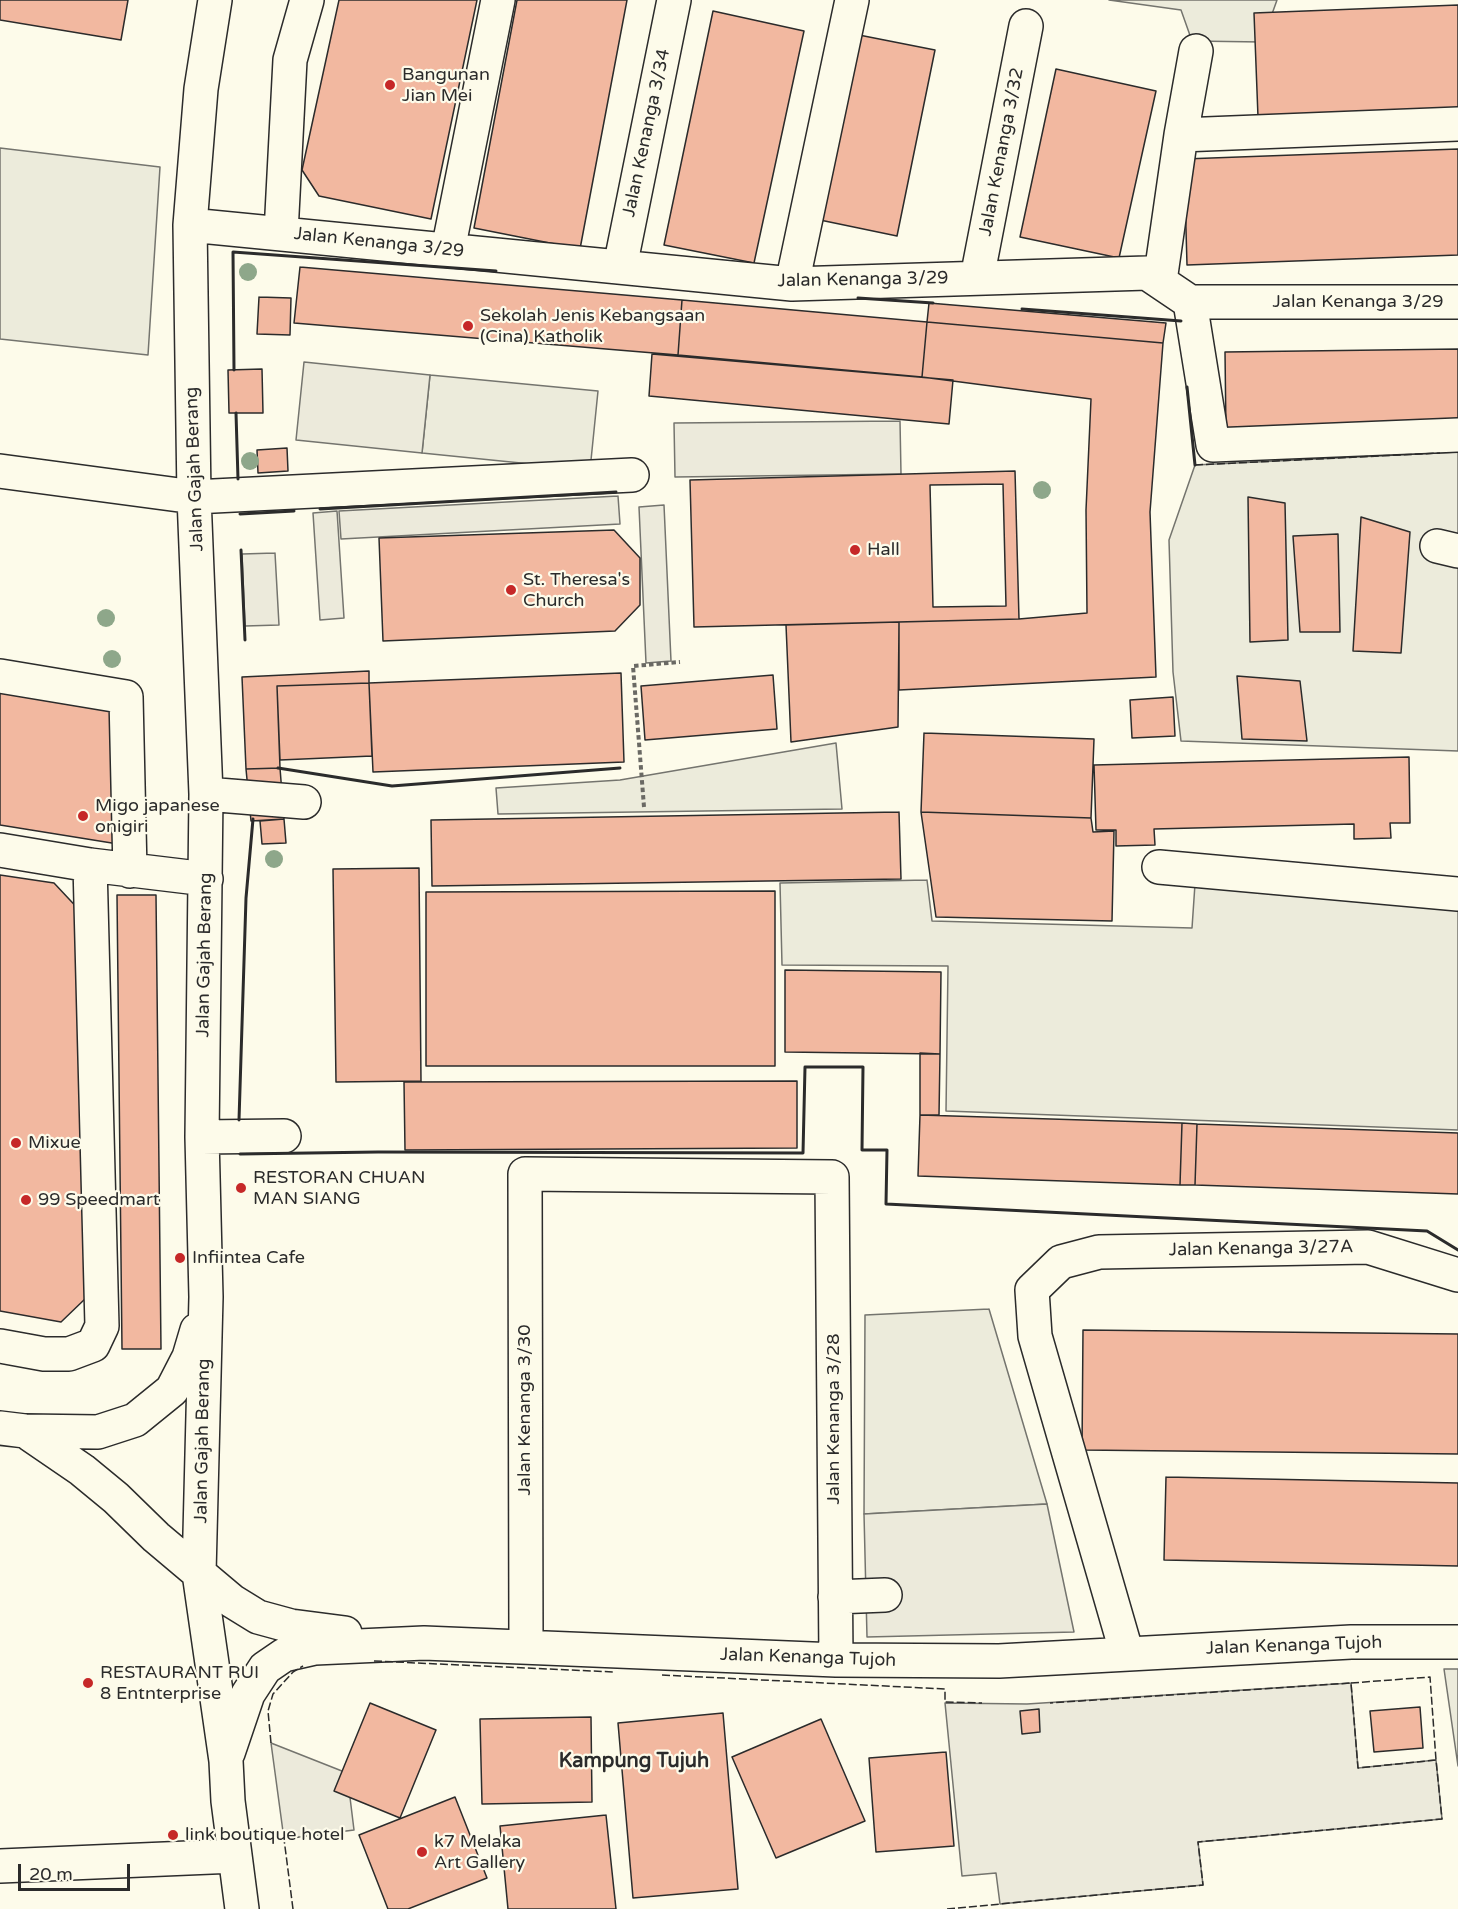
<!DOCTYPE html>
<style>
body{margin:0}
#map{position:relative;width:1458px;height:1909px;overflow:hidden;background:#fdfbea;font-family:"Varela Round",sans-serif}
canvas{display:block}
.scale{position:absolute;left:18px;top:1864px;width:112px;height:27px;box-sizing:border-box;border:3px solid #2b2b2b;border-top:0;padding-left:8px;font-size:18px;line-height:21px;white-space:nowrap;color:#2b2b2b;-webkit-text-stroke:4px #fdfbea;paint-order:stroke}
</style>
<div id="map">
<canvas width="1458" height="1909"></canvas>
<div class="scale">20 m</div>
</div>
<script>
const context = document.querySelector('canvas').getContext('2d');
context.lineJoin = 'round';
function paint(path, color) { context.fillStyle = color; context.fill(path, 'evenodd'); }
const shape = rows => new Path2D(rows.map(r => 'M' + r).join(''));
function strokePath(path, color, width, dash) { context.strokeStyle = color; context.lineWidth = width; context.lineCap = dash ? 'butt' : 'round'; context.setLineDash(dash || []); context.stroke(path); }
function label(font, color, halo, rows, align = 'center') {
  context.font = font + ' "Varela Round",sans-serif'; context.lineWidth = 4.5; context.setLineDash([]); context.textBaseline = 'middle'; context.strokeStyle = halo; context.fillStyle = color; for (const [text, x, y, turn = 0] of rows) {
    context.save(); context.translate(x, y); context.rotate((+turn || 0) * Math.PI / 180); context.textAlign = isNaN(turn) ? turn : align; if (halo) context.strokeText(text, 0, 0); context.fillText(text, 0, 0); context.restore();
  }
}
const green = shape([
 [1109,0,1277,0,1262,42,1192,41,1181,10,1109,0],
 [0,148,160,167,148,355,0,339,0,148],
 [430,375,598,391,590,470,422,453,430,375],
 [1458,452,1458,751,1181,741,1173,672,1169,540,1195,465,1458,452],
 [836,743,842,809,498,814,496,788,620,780,836,743],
 [927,880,932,921,1192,928,1195,884,1458,909,1458,1130,946,1111,948,966,782,965,780,883,927,880],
 [989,1309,1047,1504,864,1514,865,1315,989,1309],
 [1444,1669,1458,1669,1458,1766,1444,1669]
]);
const parking = shape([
 [304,362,430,375,422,453,296,440,304,362],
 [900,421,901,474,675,477,674,423,900,421],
 [618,496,620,524,341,539,339,511,618,496],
 [664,505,671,661,646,663,639,507,664,505],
 [337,511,344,618,320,620,313,513,337,511],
 [275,553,279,625,245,626,242,554,275,553],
 [1047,1504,1074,1632,867,1637,864,1514,1047,1504],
 [1351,1683,1358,1768,1436,1760,1442,1819,1198,1842,1203,1885,1000,1904,996,1873,962,1876,945,1703,1027,1704,1351,1683],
 [271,1743,347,1773,354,1830,284,1839,271,1743]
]);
const building = shape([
 [0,0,128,0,121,40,0,20,0,0],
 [339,0,477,0,431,219,319,196,302,170,339,0],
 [517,0,627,0,580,249,474,228,517,0],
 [1458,5,1458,108,1258,117,1254,13,1458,5],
 [713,11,804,31,754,263,664,245,713,11],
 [859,35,935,50,897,236,820,220,859,35],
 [1056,69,1156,91,1119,258,1020,237,1056,69],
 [1458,149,1458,255,1187,265,1184,159,1458,149],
 [300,267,682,300,678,355,294,323,300,267],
 [259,297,291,298,290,335,257,334,259,297],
 [682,300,927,322,922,377,678,355,682,300],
 [929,303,1166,323,1163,343,927,322,929,303],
 [927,322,1163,343,1150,512,1156,677,899,690,899,622,1019,619,1087,613,1086,510,1091,399,922,377,927,322],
 [1458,349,1458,429,1226,433,1225,352,1458,349],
 [652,354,953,380,949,424,649,396,652,354],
 [262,369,263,413,229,413,228,370,262,369],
 [287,448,288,471,258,473,257,450,287,448],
 [1015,471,1019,619,694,627,690,480,1015,471],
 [1003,484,1006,606,933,607,930,485,1003,484],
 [1248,497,1285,503,1288,640,1250,642,1248,497],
 [1361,517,1410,532,1401,653,1353,651,1361,517],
 [614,530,640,558,640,605,615,631,383,641,379,538,614,530],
 [1338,534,1340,632,1300,632,1293,536,1338,534],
 [899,622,898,727,791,742,786,625,899,622],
 [369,671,369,683,277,686,280,768,246,769,242,677,369,671],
 [621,673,624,762,373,772,369,683,621,673],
 [773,675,777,729,645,740,641,686,773,675],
 [1237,676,1300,681,1307,741,1242,739,1237,676],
 [369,683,372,756,280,760,277,686,369,683],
 [0,690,113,709,118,844,0,825,0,690],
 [1173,697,1175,736,1132,738,1130,700,1173,697],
 [924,733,1094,739,1091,818,921,812,924,733],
 [1409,757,1410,823,1390,823,1391,838,1354,839,1354,824,1154,829,1155,845,1116,846,1116,830,1096,830,1094,765,1409,757],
 [280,768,284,819,251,821,246,769,280,768],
 [899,812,901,879,432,886,431,820,899,812],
 [921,812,1091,818,1093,832,1114,831,1112,921,936,917,921,812],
 [284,819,286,843,262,844,260,821,284,819],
 [419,868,421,1081,336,1082,333,869,419,868],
 [0,875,54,883,84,915,86,1298,61,1322,0,1311,0,875],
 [775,891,775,1066,426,1066,426,892,775,891],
 [117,895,156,895,161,1349,122,1349,117,895],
 [785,970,941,972,940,1054,785,1052,785,970],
 [920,1053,940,1054,939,1115,920,1115,920,1053],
 [797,1081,797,1148,405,1150,404,1082,797,1081],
 [920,1115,1182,1123,1180,1185,918,1176,920,1115],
 [1182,1123,1197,1124,1195,1185,1180,1185,1182,1123],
 [1197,1124,1458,1133,1458,1194,1195,1185,1197,1124],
 [1083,1330,1458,1334,1458,1454,1082,1450,1083,1330],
 [1166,1477,1458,1483,1458,1566,1164,1560,1166,1477],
 [370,1703,436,1730,400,1818,334,1791,370,1703],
 [1420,1707,1423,1748,1374,1752,1370,1711,1420,1707],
 [1039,1709,1040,1732,1022,1734,1020,1711,1039,1709],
 [723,1713,738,1889,633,1898,618,1723,723,1713],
 [591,1717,592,1802,482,1804,480,1719,591,1717],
 [821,1719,865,1821,776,1858,732,1757,821,1719],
 [946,1752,954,1846,876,1852,869,1758,946,1752],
 [455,1797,487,1878,408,1909,388,1909,359,1835,455,1797],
 [606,1815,616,1909,508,1909,500,1826,606,1815]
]);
const path = shape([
 [644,807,633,666,680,662]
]);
const minor = shape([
 [215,0,201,89,190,225,194,497,206,794,202,1137,206,1297,199,1573,226,1761,228,1801,242,1909],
 [1181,135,1196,51],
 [190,225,792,284,1147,273,1190,302,1458,302],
 [281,233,290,60,307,0],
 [448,250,498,0],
 [620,267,674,0],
 [977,278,1026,26],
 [1160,281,1181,135,1458,124],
 [792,284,852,0],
 [1190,302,1213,445,1458,435],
 [0,471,194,497,632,475],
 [1437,546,1458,551],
 [0,676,126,697,130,871],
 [206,794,304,802],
 [0,850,90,865,206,879],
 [1159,867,1458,894],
 [202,1137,284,1136],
 [0,1346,44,1354,69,1354,93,1345,102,1326,90,865],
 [0,1428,25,1431,98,1432,135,1420,172,1390,189,1357,197,1330],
 [25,1431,82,1470,116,1498,156,1537,232,1601,258,1617,291,1626,345,1633],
 [835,1597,885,1595],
 [526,1647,525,1174,832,1177,836,1660],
 [1127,1654,1035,1336,1032,1290,1061,1262,1099,1252,1368,1247,1458,1275],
 [228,1753,248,1694,265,1668,284,1655,315,1648,424,1643,836,1660,999,1661,1351,1642,1458,1642],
 [0,1866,235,1856]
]);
const fence = shape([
 [1195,465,1440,453],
 [374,1661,614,1672],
 [662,1675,945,1689,945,1702,982,1703],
 [1351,1683,1430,1677,1436,1760],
 [271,1743,268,1711,273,1694,293,1672,303,1666],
 [293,1909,284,1839,323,1834],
 [947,1909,1203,1885,1198,1842,1442,1819,1436,1760,1358,1768,1351,1683,1050,1703]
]);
const wall = shape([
 [858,298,933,303],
 [1022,309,1181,321],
 [234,370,233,252,496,271],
 [1187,387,1195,465],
 [236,413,238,479],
 [320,509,616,492],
 [240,514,294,511],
 [241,550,245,640],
 [278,768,392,786,620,768],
 [239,1120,246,898,253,819],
 [240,1154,378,1152,803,1153,805,1067,863,1067,862,1150,887,1150,886,1204,1427,1231,1458,1250]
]);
const trees = [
 [248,272],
 [250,461],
 [1042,490],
 [106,618],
 [112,659],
 [274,859]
];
const markers = [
 [390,85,6,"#c62828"],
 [468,326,6,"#c62828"],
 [855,550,6,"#c62828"],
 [511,590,6,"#c62828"],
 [83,816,6,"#c62828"],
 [16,1143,6,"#c62828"],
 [241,1188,6,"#c62828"],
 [26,1200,6,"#c62828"],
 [180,1258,6,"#c62828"],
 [88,1683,6,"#c62828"],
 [173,1835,6,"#c62828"],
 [422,1852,6,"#c62828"]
];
const poiNames = [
 ["Bangunan",402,75],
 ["Jian Mei",402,96],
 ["Sekolah Jenis Kebangsaan",480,316],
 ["(Cina) Katholik",480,337],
 ["Hall",867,550],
 ["St. Theresa's",523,580],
 ["Church",523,601],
 ["Migo japanese",95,806],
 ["onigiri",95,827],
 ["Mixue",28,1143],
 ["RESTORAN CHUAN",253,1178],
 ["MAN SIANG",253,1199],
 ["99 Speedmart",38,1200],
 ["Infiintea Cafe",192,1258],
 ["RESTAURANT RUI",100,1673],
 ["8 Entnterprise",100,1694],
 ["link boutique hotel",185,1835],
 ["k7 Melaka",434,1842],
 ["Art Gallery",434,1863]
];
const streetNames = [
 ["Jalan Kenanga 3/34",647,133,-78],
 ["Jalan Kenanga 3/32",1002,152,-79],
 ["Jalan Kenanga 3/29",379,243,6],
 ["Jalan Kenanga 3/29",863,280,-1],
 ["Jalan Kenanga 3/29",1358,302],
 ["Jalan Gajah Berang",195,469,-92],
 ["Jalan Gajah Berang",205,955,-89],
 ["Jalan Kenanga 3/27A",1261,1249,-1],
 ["Jalan Kenanga 3/30",525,1410,-90],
 ["Jalan Kenanga 3/28",834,1419,-90],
 ["Jalan Gajah Berang",203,1441,-89],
 ["Jalan Kenanga Tujoh",1294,1646,-2],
 ["Jalan Kenanga Tujoh",808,1658,2]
];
const neighbourhoodNames = [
 ["Kampung Tujuh",634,1762]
];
paint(green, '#ecebdb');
strokePath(green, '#74746e', 1.5);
paint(parking, '#eceadb');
strokePath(parking, '#74746e', 1.5);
paint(building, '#f2b8a0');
strokePath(building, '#2b2b2b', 1.5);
strokePath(minor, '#2b2b2b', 36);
strokePath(path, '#6a6964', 4, [4.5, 3]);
strokePath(minor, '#fdfbea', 33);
strokePath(fence, '#2b2b2b', 1.5, [8, 3]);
strokePath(wall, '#2b2b2b', 3);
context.fillStyle = '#8ea78a';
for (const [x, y] of trees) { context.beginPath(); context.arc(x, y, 9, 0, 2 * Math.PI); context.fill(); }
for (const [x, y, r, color] of markers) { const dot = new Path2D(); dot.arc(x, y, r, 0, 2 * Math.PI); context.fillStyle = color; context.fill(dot); strokePath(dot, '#fdfbea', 2); }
label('18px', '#2b2b2b', '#fdfbea', poiNames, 'left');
label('18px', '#2b2b2b', '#fdfbea', streetNames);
label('bold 20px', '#2b2b2b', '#fdfbea', neighbourhoodNames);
</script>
